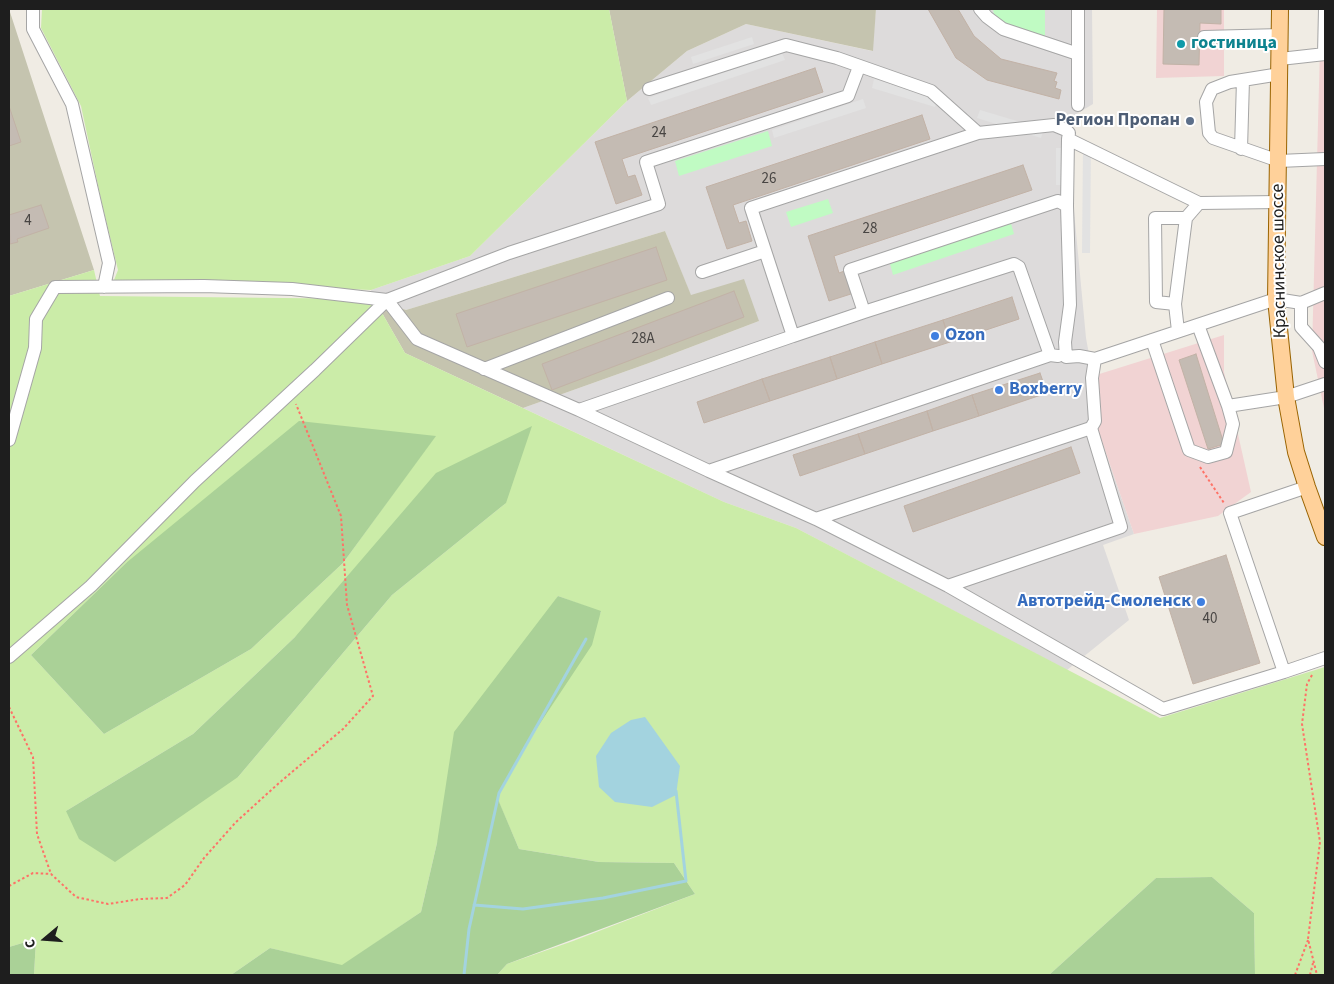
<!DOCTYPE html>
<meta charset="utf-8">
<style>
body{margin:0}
#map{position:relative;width:1334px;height:984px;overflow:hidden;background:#f0ece4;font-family:"Source Sans 3",sans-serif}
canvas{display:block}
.frame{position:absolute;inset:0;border:10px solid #1e1e1e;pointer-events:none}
.north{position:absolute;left:20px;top:914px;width:50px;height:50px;-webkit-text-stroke:4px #fff;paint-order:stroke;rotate:252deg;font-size:14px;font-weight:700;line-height:20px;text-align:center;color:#1e1e1e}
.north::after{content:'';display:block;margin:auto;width:18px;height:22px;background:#1e1e1e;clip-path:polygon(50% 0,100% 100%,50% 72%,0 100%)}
</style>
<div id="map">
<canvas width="1334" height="984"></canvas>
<div class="frame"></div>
<div class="north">С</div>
</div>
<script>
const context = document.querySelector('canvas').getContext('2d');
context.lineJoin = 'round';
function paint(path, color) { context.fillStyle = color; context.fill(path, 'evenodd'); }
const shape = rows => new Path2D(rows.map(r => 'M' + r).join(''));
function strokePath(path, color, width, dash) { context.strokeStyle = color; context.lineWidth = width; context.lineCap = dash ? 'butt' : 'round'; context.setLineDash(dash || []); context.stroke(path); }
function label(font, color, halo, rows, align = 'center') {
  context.font = font + ' "Source Sans 3",sans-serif'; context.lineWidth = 4; context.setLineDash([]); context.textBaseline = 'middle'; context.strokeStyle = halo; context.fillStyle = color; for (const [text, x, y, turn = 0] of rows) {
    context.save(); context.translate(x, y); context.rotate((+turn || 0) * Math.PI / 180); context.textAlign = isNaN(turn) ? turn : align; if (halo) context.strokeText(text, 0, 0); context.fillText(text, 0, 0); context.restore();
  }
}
const residential = shape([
 [876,9,1092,9,1093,104,1073,116,1072,190,1086,338,1093,376,1096,424,1134,534,1103,545,1129,620,1067,670,796,528,724,502,523,408,649,363,759,321,691,296,665,231,406,310,374,299,371,290,470,256,627,101,687,51,746,24,872,51]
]);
const commercial = shape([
 [1157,9,1224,9,1224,76,1156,78],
 [1321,9,1325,9,1325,413,1312,351],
 [1224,335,1224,372,1251,492,1218,516,1134,534,1096,424,1093,376]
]);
const construction = shape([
 [9,9,94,270,9,296],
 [609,9,876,9,873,51,746,24,687,51,627,101],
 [665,231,691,295,744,279,759,321,649,363,523,408,405,353,374,299,406,310]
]);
const grass = shape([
 [42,9,609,9,627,101,470,256,371,290,114,280,118,270,102,204,81,106,41,28],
 [94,270,100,296,374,299,405,353,724,502,796,528,1160,718,1325,667,1325,975,1255,975,1254,913,1212,877,1156,878,1049,975,497,975,507,964,573,941,695,894,674,863,599,862,519,849,497,798,601,612,558,596,437,843,421,912,342,966,270,948,231,975,34,975,36,939,9,947,9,296],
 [435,436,343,563,251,649,104,734,31,655,126,563],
 [506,503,392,595,238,777,66,811,193,734,295,637]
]);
const forest = shape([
 [299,421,436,436,343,563,251,649,104,734,31,655,126,563],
 [532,426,506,503,392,595,238,777,115,862,79,839,66,811,193,734,295,637,436,473],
 [558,596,601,611,592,645,525,746,497,797,519,849,599,862,674,863,695,894,507,964,497,975,231,975,270,948,342,965,421,912,437,843,454,732],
 [1212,877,1254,913,1255,975,1049,975,1156,878],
 [36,939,34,975,9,975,9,947]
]);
const park = shape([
 [993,9,1045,9,1045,36,1007,25,994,15],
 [768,131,772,146,679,176,675,161],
 [828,199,833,213,791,227,786,212],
 [1010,220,1014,234,893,275,889,260]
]);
const parking = shape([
 [752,37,754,44,693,64,691,57],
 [782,53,785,60,651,105,648,98],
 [874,79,938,98,935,107,872,88],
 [863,99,866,108,774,138,772,130],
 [980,110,1044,129,1041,138,977,118],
 [1083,147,1091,147,1090,253,1082,253],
 [1056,148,1064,148,1064,185,1056,185]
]);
const water = shape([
 [645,717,680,766,676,795,652,807,615,802,599,787,596,756,611,733,631,720]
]);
const stream = shape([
 [474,905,523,909,603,898,686,881,676,791],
 [464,975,469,929,499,793,586,639]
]);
const building = shape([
 [928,9,958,9,974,36,1001,59,1057,73,1054,81,1057,82,1055,88,1061,90,1059,99,987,80,956,58,928,9],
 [1164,9,1221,9,1221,24,1200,23,1199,65,1163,64,1164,9],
 [815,68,823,92,622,159,628,177,635,175,642,195,616,204,595,142,815,68],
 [9,106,21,142,9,146,9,106],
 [922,115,930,139,733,205,739,223,746,221,752,241,727,249,706,187,922,115],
 [1023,165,1032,190,834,256,839,273,847,270,854,293,829,301,808,236,1023,165],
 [41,205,49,228,17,239,18,242,10,244,9,215,41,205],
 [656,247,667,280,467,347,456,314,656,247],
 [734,291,744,317,552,390,542,364,734,291],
 [1012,297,1019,319,950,342,943,320,1012,297],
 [943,320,950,342,882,364,875,342,943,320],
 [875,342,882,364,837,379,830,357,875,342],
 [1196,354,1224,444,1208,449,1179,360,1196,354],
 [830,357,837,379,770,401,762,379,830,357],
 [1040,373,1047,393,979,416,972,395,1040,373],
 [762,379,770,401,704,423,697,402,762,379],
 [972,395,979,416,933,431,927,411,972,395],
 [927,411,933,431,865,454,858,434,927,411],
 [858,434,865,454,800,476,793,455,858,434],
 [1071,447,1080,473,913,532,904,506,1071,447],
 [1226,555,1260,663,1193,684,1159,577,1226,555]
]);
const path = shape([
 [1200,467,1224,503],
 [1312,675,1307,684,1302,724,1320,842,1308,939,1317,975],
 [9,707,33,757,37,834,51,874],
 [9,886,33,873,51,874,76,897,108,904,140,899,167,898,185,885,204,858,236,822,279,783,343,729,373,696,347,605,341,516,296,404],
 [1295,975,1308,940],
 [1310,975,1313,963]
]);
const minor = shape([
 [33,9,33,29,72,104,109,263,104,287],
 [980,9,987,17,1003,29,1078,54],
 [1078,9,1078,105],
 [1204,37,1281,35],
 [1324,54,1325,9],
 [1280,59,1325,54],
 [1280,74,1230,82,1212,89,1206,102,1209,133,1213,138,1279,161,1325,159],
 [649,89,786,45,837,58,931,91,978,133,1054,125,1066,130,1069,133,1068,139],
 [978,133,751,208,793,336,864,312,850,270,1058,201,1067,206,1070,305,1065,342,1066,357,1079,356,1095,359,1276,299,1301,303,1325,293],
 [1241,149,1243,80],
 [1067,206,1068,139,1199,203,1279,202],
 [702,272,765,251],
 [1301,303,1301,327,1319,347,1325,362],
 [1175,304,1156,302,1155,218,1186,218],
 [864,312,1014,264,1019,267,1050,355,1058,356],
 [1198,325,1228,406],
 [1178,331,1175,304,1186,218,1199,203],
 [1152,340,1189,450,1208,457,1226,452,1233,424,1228,406,1286,397,1325,384],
 [1050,355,709,471,816,519,1091,428,1095,421,1092,378,1095,359],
 [484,369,668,298],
 [579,410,793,336],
 [9,440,35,348,36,319,55,287,204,286,292,289,387,300,417,339,579,410,709,471],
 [1307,487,1230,513,1284,672,1325,658],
 [816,519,948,586,1121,527,1091,428],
 [948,586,1163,709,1284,672],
 [9,657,91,586,195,481,315,370,387,300,509,253,659,204,646,162,848,96,859,67]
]);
const major = shape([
 [1280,9,1276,299,1286,397,1296,452,1307,487,1325,537]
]);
const markers = [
 [1181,44,5,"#0f9aa8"],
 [1190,121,5,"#5c6f8a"],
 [935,336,5,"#3f7fe0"],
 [999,390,5,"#3f7fe0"],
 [1201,602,5,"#3f7fe0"]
];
const numberNames = [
 ["24",659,134],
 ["26",769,180],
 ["4",28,222],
 ["28",870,230],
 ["28А",643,340],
 ["40",1210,620]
];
const cultureNames = [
 ["гостиница",1191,44]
];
const serviceNames = [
 ["Регион Пропан",1180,121]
];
const streetNames = [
 ["Краснинское шоссе",1280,261,-91]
];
const shopNames = [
 ["Ozon",945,336],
 ["Boxberry",1009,390],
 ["Автотрейд-Смоленск",1191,602,"right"]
];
paint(residential, '#dddbdb');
paint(commercial, '#f1d3d3');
paint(construction, '#c5c4af');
paint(grass, '#cbeca8');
paint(forest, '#aad197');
paint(park, '#c0fbc3');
paint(parking, '#e2e2e2');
paint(water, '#a3d3df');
strokePath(stream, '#a3d3df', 3);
paint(building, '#c4bbb3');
strokePath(building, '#c2b2a6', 1);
strokePath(minor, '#a5a5a5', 14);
strokePath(major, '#996300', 18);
strokePath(path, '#fe7267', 2, [2.5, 2.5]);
strokePath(minor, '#fff', 12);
strokePath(major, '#ffd19a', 16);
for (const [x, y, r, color] of markers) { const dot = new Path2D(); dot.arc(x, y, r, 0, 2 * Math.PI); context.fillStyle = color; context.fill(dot); strokePath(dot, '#fff', 2); }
label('15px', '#484543', null, numberNames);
label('bold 18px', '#0d838f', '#fff', cultureNames, 'left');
label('bold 18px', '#4e5e75', '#fff', serviceNames, 'right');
label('18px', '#1e1e1e', '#fff', streetNames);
label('bold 18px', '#366cbe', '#fff', shopNames, 'left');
</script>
